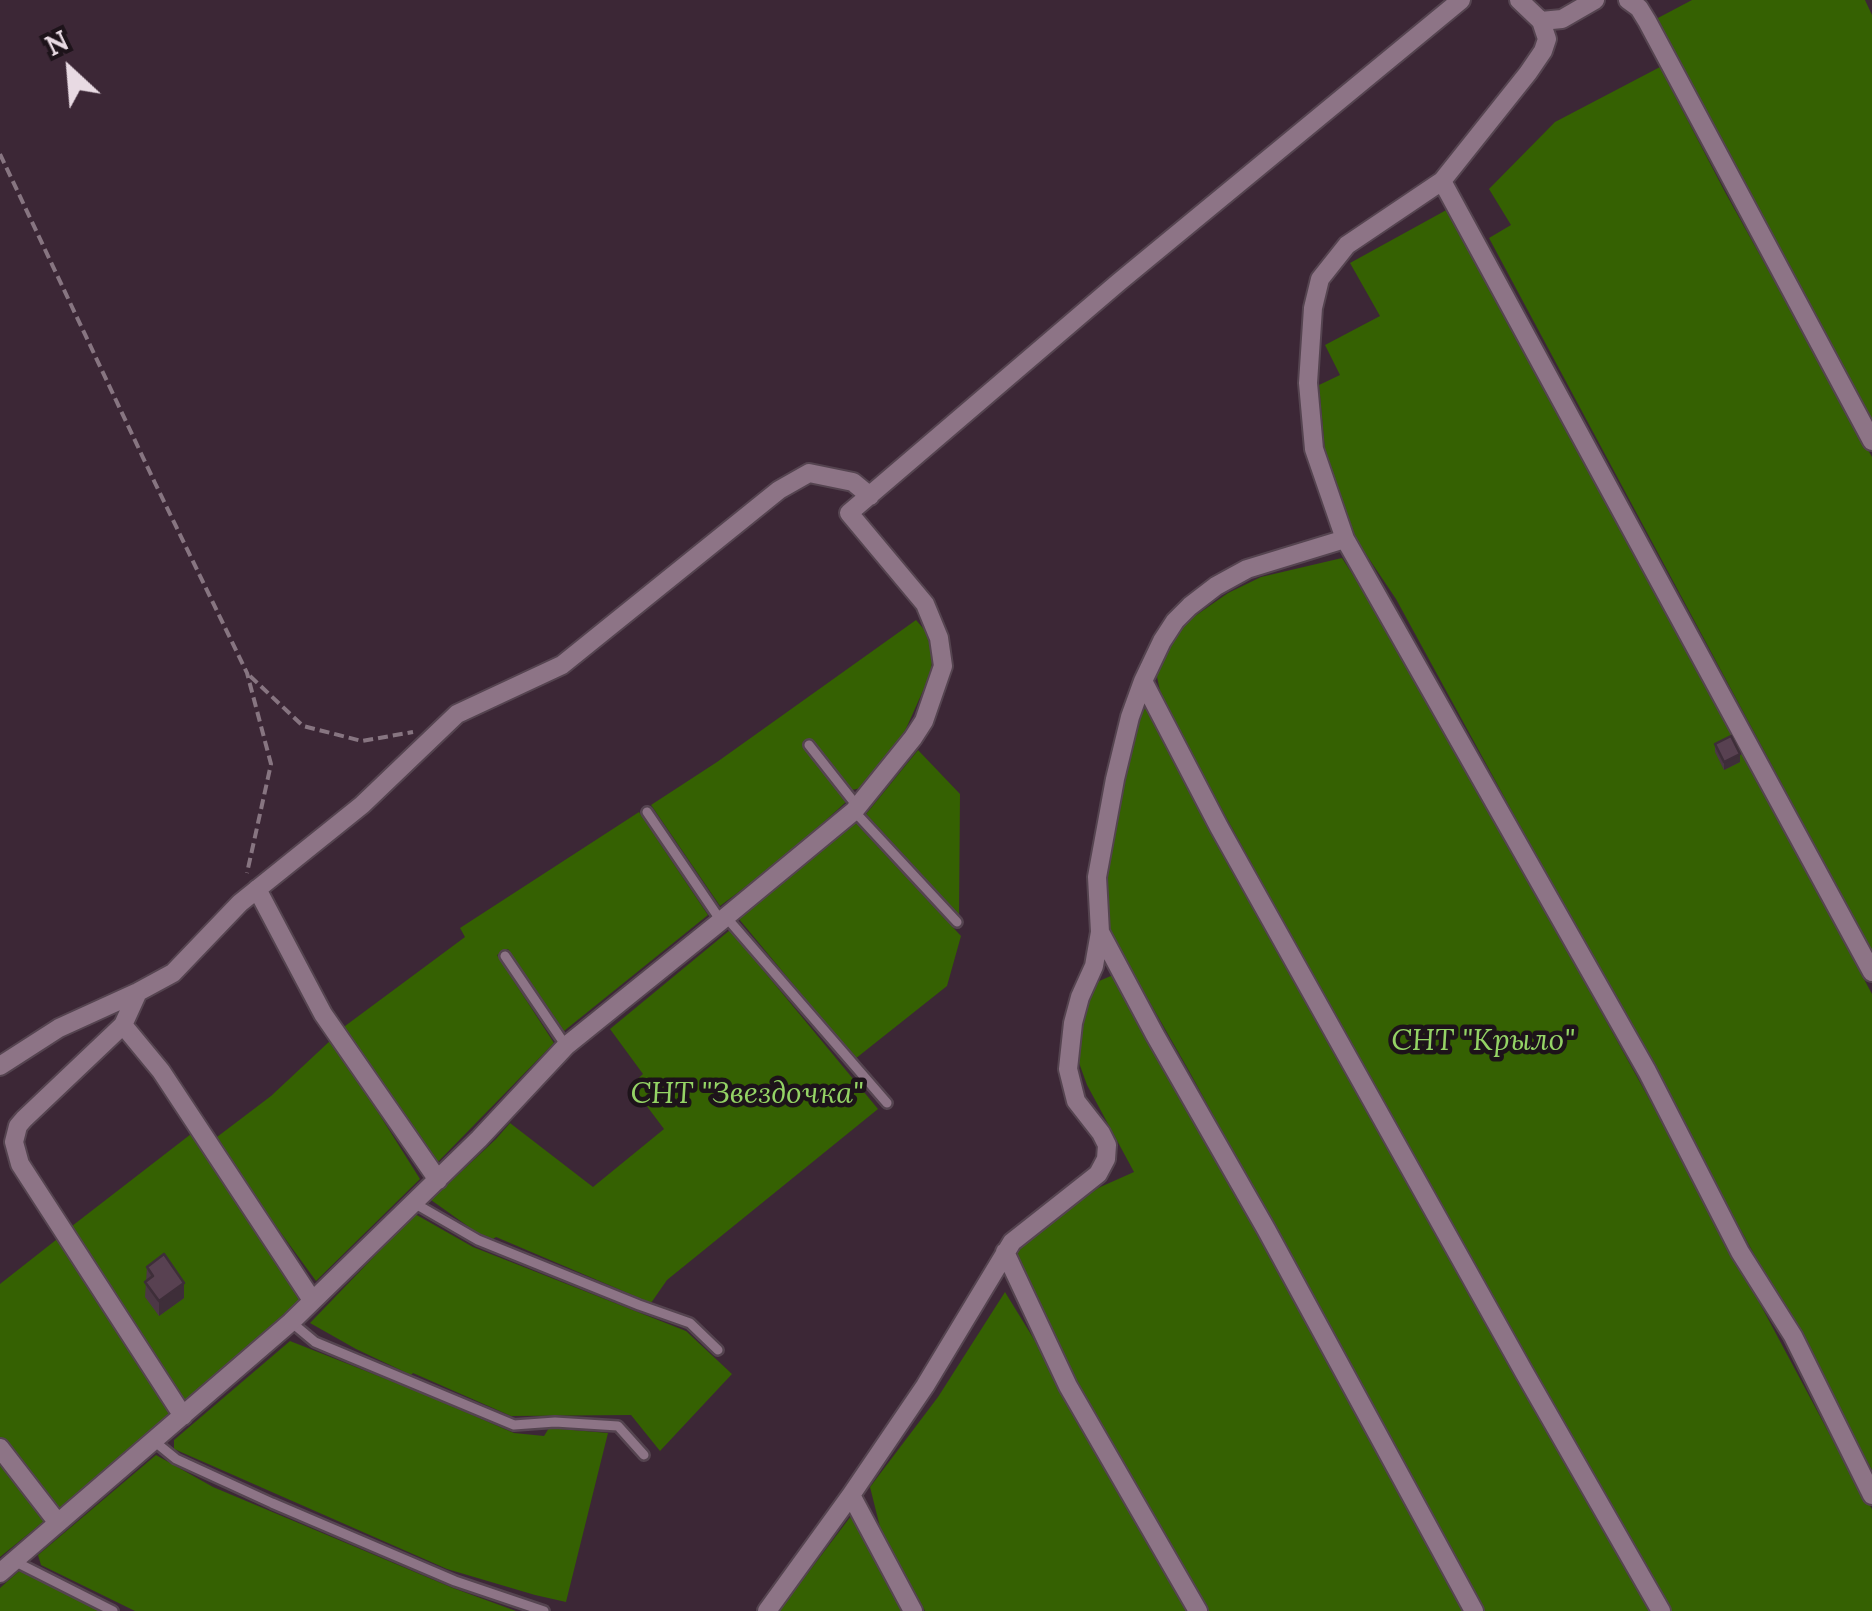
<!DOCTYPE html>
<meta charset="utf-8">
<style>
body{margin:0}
#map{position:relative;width:1872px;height:1611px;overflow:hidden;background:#3c2736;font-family:Lora,serif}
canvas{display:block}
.north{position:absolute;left:20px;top:20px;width:100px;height:100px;-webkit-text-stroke:8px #1d131a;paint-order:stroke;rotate:334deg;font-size:28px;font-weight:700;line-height:40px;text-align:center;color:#e8dae3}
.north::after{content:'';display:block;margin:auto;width:35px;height:45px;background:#e8dae3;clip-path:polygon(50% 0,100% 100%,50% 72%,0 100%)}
</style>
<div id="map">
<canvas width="1872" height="1611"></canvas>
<div class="north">N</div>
</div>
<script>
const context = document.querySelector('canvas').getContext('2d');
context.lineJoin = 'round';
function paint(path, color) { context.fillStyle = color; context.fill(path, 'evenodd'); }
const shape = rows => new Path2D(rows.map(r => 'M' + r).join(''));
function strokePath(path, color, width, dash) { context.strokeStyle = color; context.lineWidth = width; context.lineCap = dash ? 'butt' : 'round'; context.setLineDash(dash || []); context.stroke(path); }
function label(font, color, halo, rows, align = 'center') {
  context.font = font + ' Lora,serif'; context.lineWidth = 9; context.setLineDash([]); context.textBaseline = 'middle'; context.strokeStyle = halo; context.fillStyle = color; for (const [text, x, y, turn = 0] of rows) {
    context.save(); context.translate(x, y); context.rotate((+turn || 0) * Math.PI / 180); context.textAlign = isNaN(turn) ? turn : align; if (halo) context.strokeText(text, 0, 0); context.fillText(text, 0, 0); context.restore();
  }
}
const green = shape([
 [1692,0,1865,0,1872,15,1872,426,1656,19],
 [1660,67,1725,192,1872,457,1872,952,1489,238,1511,225,1489,189,1555,122],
 [1450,208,1872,994,1872,1470,1396,599,1357,541,1326,461,1319,385,1340,375,1325,345,1380,316,1350,263],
 [1342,558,1376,610,1415,678,1599,1008,1694,1180,1837,1448,1872,1509,1872,1611,1670,1611,1645,1571,1365,1071,1162,700,1156,672,1179,630,1195,616,1228,593,1261,577],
 [916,620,935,642,930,675,905,731,884,766,861,788,852,790,812,740,804,745,846,802,783,859,720,906,651,805,717,762],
 [1146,708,1312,1007,1652,1611,1484,1611,1189,1071,1109,931,1103,891,1127,751,1136,716],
 [918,750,960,794,959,915,866,814],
 [639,812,708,915,564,1031,508,949,497,955,554,1043,435,1165,341,1029,465,937,460,928],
 [855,822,961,936,947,986,855,1059,739,919],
 [730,930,878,1109,667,1280,651,1303,496,1237,493,1239,476,1232,431,1200,496,1139,510,1123,593,1187,664,1129,631,1085,643,1074,610,1029],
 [1113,975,1209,1140,1467,1611,1207,1611,1087,1400,1016,1266,1018,1252,1027,1241,1098,1188,1134,1172,1087,1085,1078,1060,1084,1014,1093,989,1097,982],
 [332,1039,420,1179,316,1281,213,1140,271,1096],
 [191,1134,303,1297,185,1402,72,1226],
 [415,1214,473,1247,686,1331,732,1374,660,1451,631,1415,511,1416,413,1373,411,1375,356,1349,310,1323],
 [61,1236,174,1412,57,1510,0,1439,0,1284],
 [1005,1292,1051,1367,1188,1611,925,1611,881,1531,870,1487,938,1397],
 [290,1341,419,1392,514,1433,544,1436,549,1428,608,1433,566,1602,535,1595,447,1569,174,1449,174,1440],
 [156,1455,213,1487,453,1588,516,1611,135,1611,41,1565,38,1555],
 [0,1459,47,1519,0,1557],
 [851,1516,905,1611,779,1611],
 [19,1571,89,1605,99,1611,0,1611,0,1588]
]);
const path = shape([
 [0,154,155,483,247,673,271,764,247,873],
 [250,676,303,726,362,741,413,732]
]);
const lane = shape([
 [809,745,857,806],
 [854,811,957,922],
 [647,812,721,921],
 [726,917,887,1103],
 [505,956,566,1046],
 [414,1203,478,1240,639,1305,690,1323,718,1350],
 [291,1322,315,1342,514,1425,555,1422,618,1426,644,1455],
 [154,1441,176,1459,272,1503,455,1581,544,1611],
 [16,1562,113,1611]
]);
const street = shape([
 [1519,0,1541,21,1547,39,1543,51,1528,73,1442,181,1347,245,1320,279,1313,308,1308,383,1314,449,1345,539,1647,1071,1740,1252,1793,1336,1872,1495],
 [1628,0,1639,8,1647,21,1872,441],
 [1541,21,1562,19,1595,0],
 [1442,181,1872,972],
 [1345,539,1247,569,1216,586,1190,606,1175,621,1162,641,1143,681,1219,827,1524,1372,1661,1611],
 [1143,681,1130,717,1115,779,1097,877,1100,932,1155,1035,1266,1229,1474,1611],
 [257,889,323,1014,438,1180],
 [138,992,123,1025,161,1071,312,1300],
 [123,1025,24,1119,18,1126,14,1142,20,1164,183,1416],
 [0,1066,59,1028,138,992,173,973,240,903,362,805,457,714,562,665,779,490,809,473,853,482,870,496],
 [1005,1252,1068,1386,1198,1611],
 [0,1448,58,1523],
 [0,1573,291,1322,479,1139,566,1046,716,925,854,811,913,738,924,721,943,666,939,638,925,604,849,513,1119,282,1461,0],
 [767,1611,851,1495],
 [913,1611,851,1495,925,1386,1012,1242,1098,1174,1106,1159,1107,1145,1101,1133,1076,1101,1068,1069,1073,1023,1080,997,1094,966,1100,932]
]);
const wall = shape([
 [1715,744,1740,762,1724,770,1715,752],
 [147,1267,184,1298,159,1316,145,1297]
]);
const shadedWall = shape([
 [1740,754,1740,762,1724,770,1724,762],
 [184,1283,184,1298,159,1316,159,1301]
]);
const building = shape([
 [1731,736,1740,754,1724,762,1715,744,1731,736],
 [164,1254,184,1283,159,1301,145,1282,153,1276,147,1267,164,1254]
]);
const parkNames = [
 ["СНТ \"Крыло\"",1483,1041],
 ["СНТ \"Звездочка\"",747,1094]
];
paint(green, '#356102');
strokePath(lane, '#554450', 14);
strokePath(street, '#554450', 22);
strokePath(path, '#877581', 4, [10, 5]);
strokePath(lane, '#8d7486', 9);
strokePath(street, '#8d7486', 18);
paint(wall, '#4c3846');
paint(shadedWall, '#3e2e39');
paint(building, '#584151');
strokePath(building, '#3e2e39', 2.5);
label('italic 30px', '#94d365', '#1d131a', parkNames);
</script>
